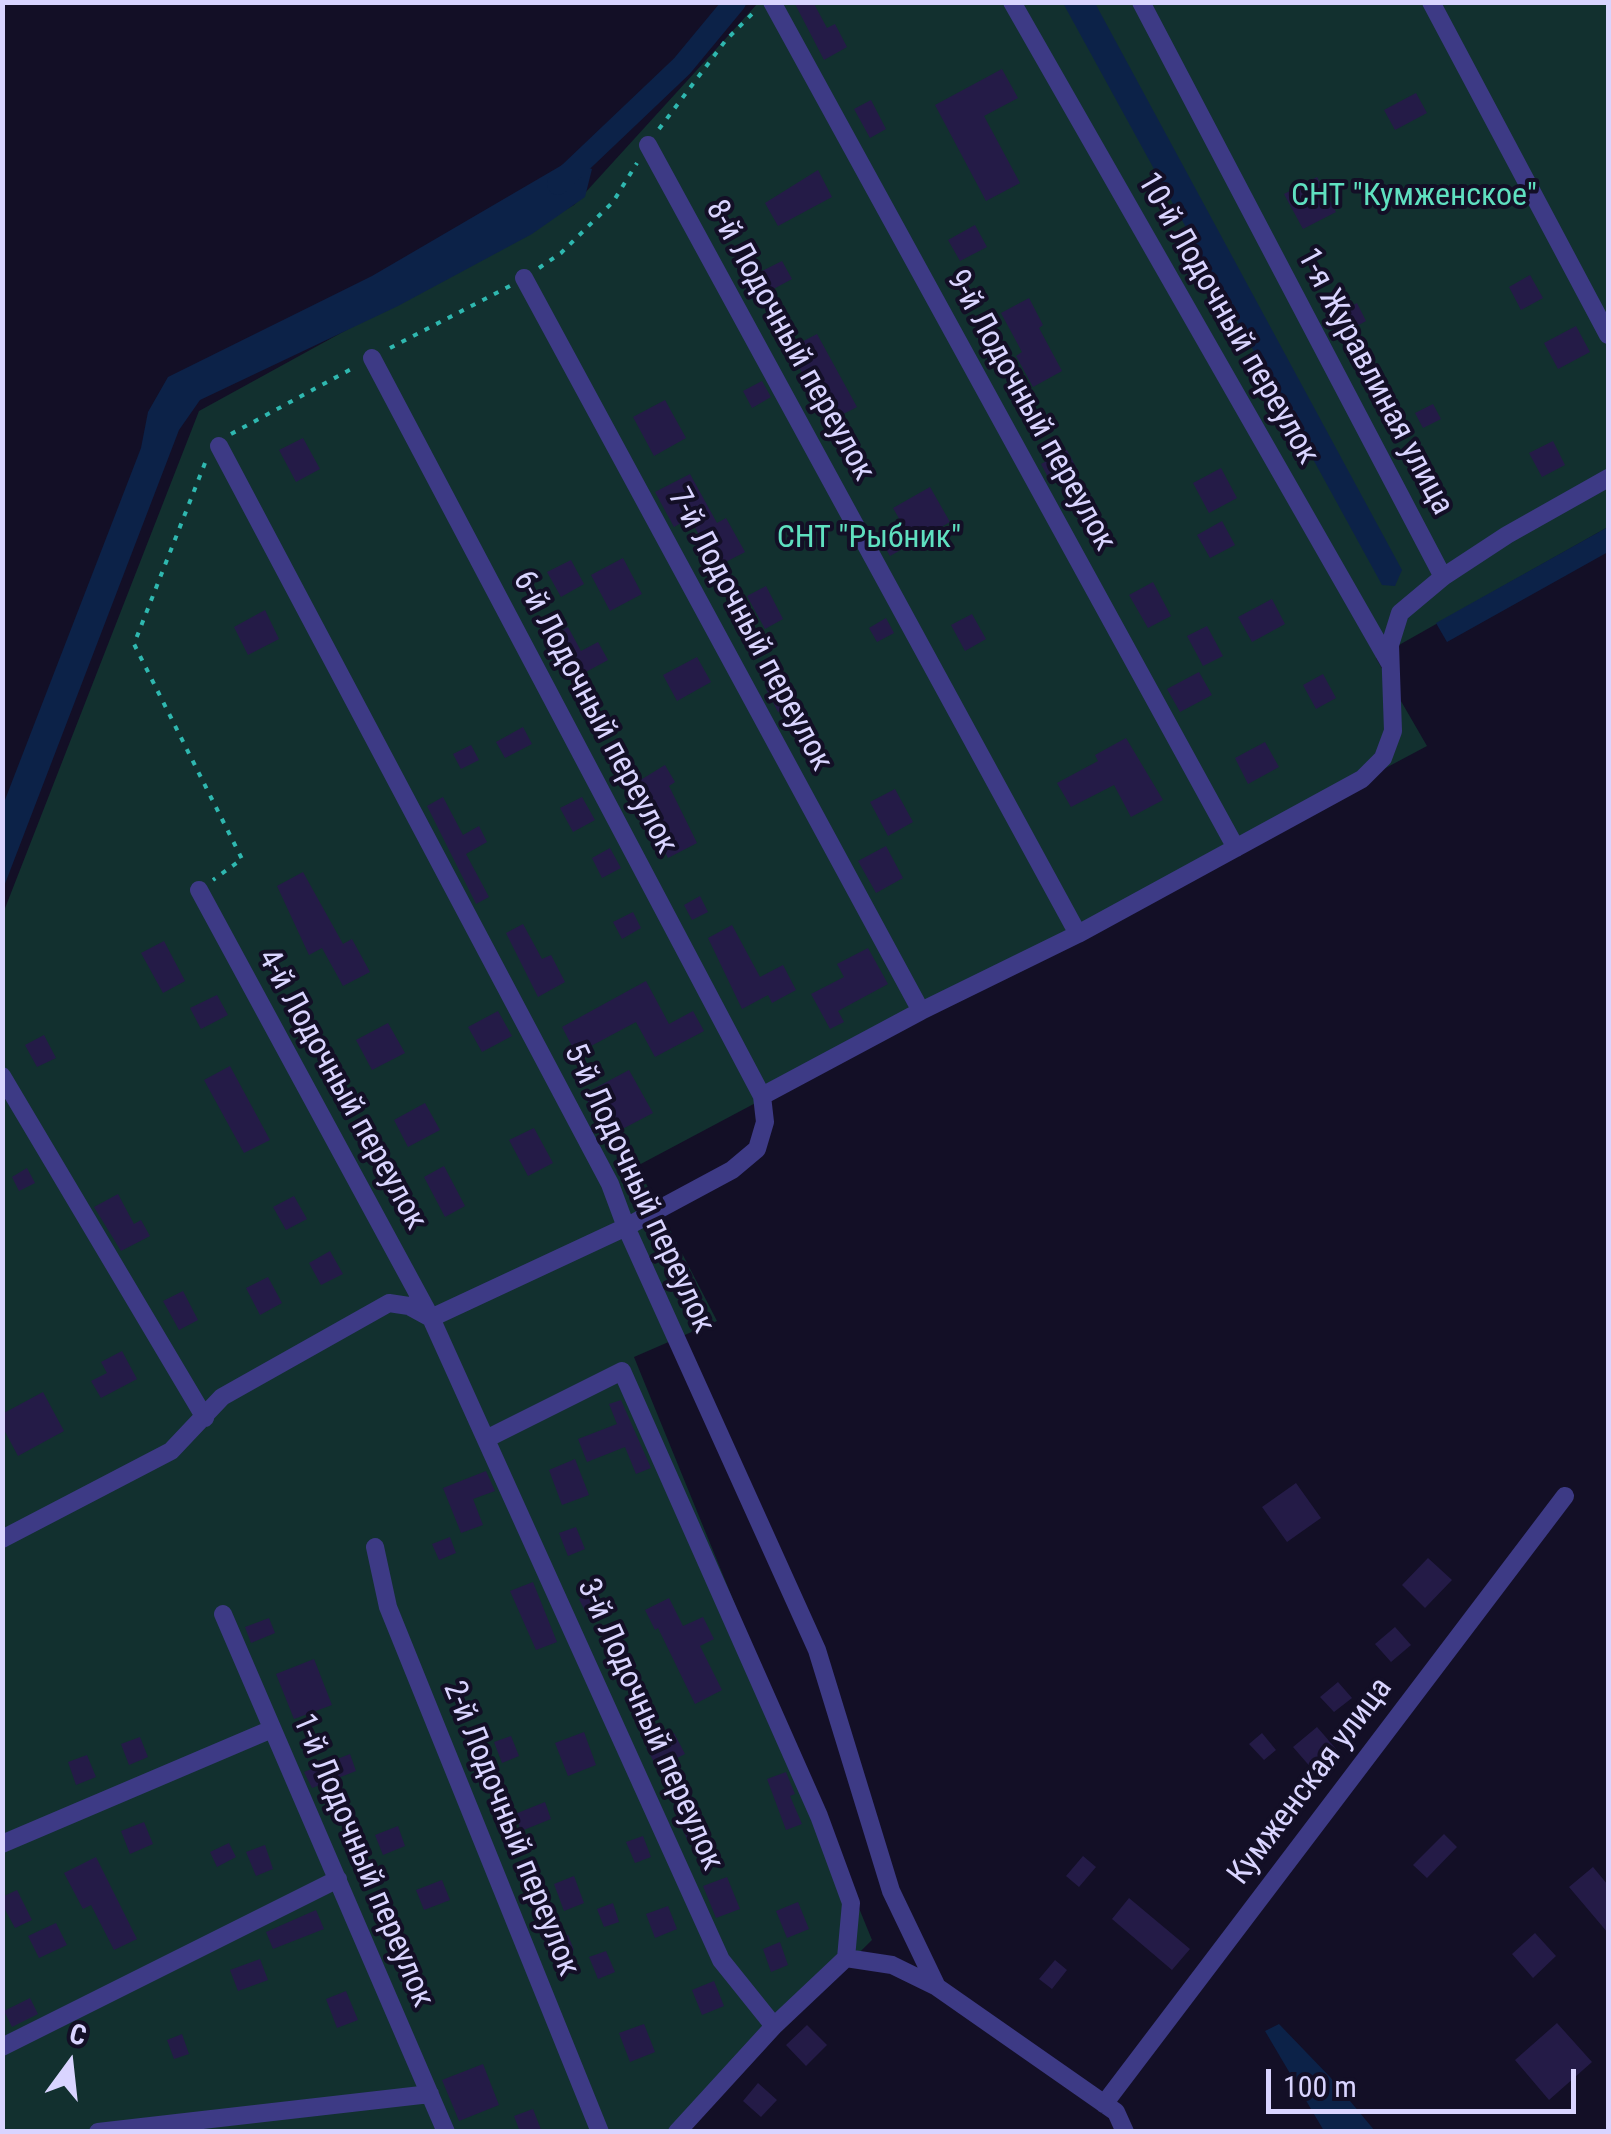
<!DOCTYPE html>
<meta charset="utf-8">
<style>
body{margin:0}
#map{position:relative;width:1611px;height:2134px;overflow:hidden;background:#130f26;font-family:"Roboto Condensed",sans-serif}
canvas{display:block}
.frame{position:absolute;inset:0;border:5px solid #d9d4ff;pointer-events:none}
.north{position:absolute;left:20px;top:2014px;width:100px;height:100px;-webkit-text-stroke:8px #130f26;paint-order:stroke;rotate:15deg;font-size:28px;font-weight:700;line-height:40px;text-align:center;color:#d9d4ff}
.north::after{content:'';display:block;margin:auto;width:35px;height:45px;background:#d9d4ff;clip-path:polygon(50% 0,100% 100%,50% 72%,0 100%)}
.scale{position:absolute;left:1266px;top:2069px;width:310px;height:45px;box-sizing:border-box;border:5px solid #d9d4ff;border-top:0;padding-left:12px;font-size:30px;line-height:35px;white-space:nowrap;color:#d9d4ff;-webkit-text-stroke:8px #130f26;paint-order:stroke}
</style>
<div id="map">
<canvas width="1611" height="2134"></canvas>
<div class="frame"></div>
<div class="north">С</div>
<div class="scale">100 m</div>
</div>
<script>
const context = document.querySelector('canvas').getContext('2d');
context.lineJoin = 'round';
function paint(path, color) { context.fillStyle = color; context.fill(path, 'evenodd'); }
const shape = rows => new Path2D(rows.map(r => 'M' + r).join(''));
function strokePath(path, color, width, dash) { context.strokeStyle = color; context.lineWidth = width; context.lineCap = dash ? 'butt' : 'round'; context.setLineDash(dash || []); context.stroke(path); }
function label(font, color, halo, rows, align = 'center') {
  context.font = font + ' "Roboto Condensed",sans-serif'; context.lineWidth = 8; context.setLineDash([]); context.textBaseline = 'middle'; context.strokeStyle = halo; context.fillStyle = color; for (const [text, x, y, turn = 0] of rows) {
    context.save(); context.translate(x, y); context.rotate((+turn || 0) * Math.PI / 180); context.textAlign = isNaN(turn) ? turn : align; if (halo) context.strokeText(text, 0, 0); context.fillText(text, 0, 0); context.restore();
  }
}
const green = shape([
 [758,3,1608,3,1608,527,1376,658,1427,746,637,1166,717,1321,634,1357,872,1940,679,2131,3,2131,2,916,199,411,574,205]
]);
const water = shape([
 [1063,3,1095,3,1402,570,1395,586,1382,585],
 [569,161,592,169,585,197,532,234,398,306,200,400,179,430,3,889,3,805,141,448,148,412,168,377,372,276],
 [1608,527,1608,552,1447,642,1436,623],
 [1279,2024,1330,2077,1375,2131,1324,2131,1265,2031]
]);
const canal = shape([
 [558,184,682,66,735,2]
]);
const building = shape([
 [794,2,813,2,827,28,835,24,847,47,824,60],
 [1002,69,1018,98,984,116,1020,183,986,201,935,105],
 [1416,93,1427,113,1395,130,1384,110],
 [871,100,886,129,870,138,854,109],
 [818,170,832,197,778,226,765,203],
 [1317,177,1336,212,1303,229,1284,194],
 [975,225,987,247,960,261,948,240],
 [782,261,792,279,768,292,758,273],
 [1530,275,1543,298,1521,310,1509,287],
 [1029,298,1043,325,1039,328,1062,371,1033,387,1016,356,1022,352,1001,313],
 [1357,303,1366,321,1340,335,1331,317],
 [1576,326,1590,352,1558,369,1544,343],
 [817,334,857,407,826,423,790,348],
 [762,381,771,397,752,408,743,391],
 [665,400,686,438,654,456,633,417],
 [1433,404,1441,419,1423,428,1415,413],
 [303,438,320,469,296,482,279,450],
 [1553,441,1565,465,1542,477,1529,453],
 [1067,450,1077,469,1051,483,1041,464],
 [1221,468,1237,498,1209,513,1193,483],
 [690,474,717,523,726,518,745,552,716,567,690,518,674,527,655,492],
 [930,487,950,522,890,556,878,535,901,522,893,508],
 [1222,521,1235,545,1210,558,1197,535],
 [623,558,642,594,610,611,591,575],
 [571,560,584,584,561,597,547,572],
 [1153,582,1171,616,1148,628,1129,595],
 [766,586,783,619,765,629,747,596],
 [1272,599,1285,624,1252,642,1238,617],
 [265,610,279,639,248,655,234,627],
 [972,614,986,639,965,651,951,625],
 [886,618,894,633,877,642,869,628],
 [1207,626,1223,656,1203,666,1187,636],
 [568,627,581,651,598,642,608,660,573,679,547,638],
 [697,657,711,682,677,701,663,675],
 [1199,672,1212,695,1180,712,1167,689],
 [1323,674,1336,698,1316,709,1303,685],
 [782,681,794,704,778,712,766,689],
 [523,727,532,744,505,758,496,742],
 [1126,738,1163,800,1131,817,1114,785,1071,807,1057,783,1098,761,1095,755],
 [1265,742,1279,767,1248,784,1235,758],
 [471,745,479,760,461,769,453,754],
 [665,765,675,782,669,786,697,843,668,858,629,787],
 [895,789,913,822,888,836,870,802],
 [443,797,463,835,479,826,487,842,466,854,489,897,476,904,427,806],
 [582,797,595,820,573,832,560,808],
 [886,846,903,878,876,893,858,861],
 [610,848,621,868,602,878,592,858],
 [303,872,343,944,352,939,370,972,343,986,322,948,309,955,277,886],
 [700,896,708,912,692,920,684,905],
 [633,912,641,928,622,939,613,922],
 [523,924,542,959,551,955,565,982,538,997,506,933],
 [732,925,760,977,783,965,796,990,772,1003,768,995,742,1009,708,938],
 [164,941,185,981,163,993,141,953],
 [868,948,888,984,838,1011,844,1022,830,1029,811,994,844,977,837,964],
 [646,981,669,1024,693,1011,704,1031,655,1057,636,1022,576,1054,562,1027],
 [217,995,228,1015,201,1029,190,1008],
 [498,1011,512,1036,482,1052,468,1027],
 [388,1023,405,1053,372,1070,356,1040],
 [44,1035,56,1058,37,1067,25,1045],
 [230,1066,270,1140,244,1153,204,1080],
 [629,1070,653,1113,607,1137,584,1094],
 [425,1103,440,1130,408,1147,394,1120],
 [534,1128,553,1163,528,1176,509,1140],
 [444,1166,465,1206,445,1217,424,1177],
 [27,1168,35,1183,19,1191,12,1177],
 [118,1194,134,1224,141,1220,150,1236,121,1251,94,1207],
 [294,1196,307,1219,286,1230,273,1207],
 [330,1251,343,1274,321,1285,309,1263],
 [268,1277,282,1303,260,1315,246,1288],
 [183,1291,198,1320,179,1330,163,1301],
 [122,1351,137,1379,101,1398,91,1381,107,1373,101,1362],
 [43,1392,64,1431,18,1456,2,1426,2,1414],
 [621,1400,651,1468,636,1474,625,1447,587,1462,578,1439,617,1424,609,1404],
 [575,1459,589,1495,562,1505,549,1470],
 [486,1471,495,1491,473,1499,483,1525,461,1533,443,1488],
 [1296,1483,1321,1518,1287,1542,1262,1507],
 [576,1527,585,1549,568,1556,559,1533],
 [450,1537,456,1553,439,1560,432,1544],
 [1428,1558,1452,1580,1425,1608,1402,1585],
 [533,1582,557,1642,536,1650,510,1591],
 [596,1590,605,1609,588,1617,579,1599],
 [669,1598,683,1626,703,1617,714,1639,700,1646,722,1690,695,1704,658,1628,655,1630,645,1610],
 [269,1618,275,1633,251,1643,245,1627],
 [1395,1627,1411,1645,1391,1662,1375,1644],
 [314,1659,332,1705,294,1719,276,1674],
 [1338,1682,1352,1698,1334,1712,1320,1697],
 [1317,1727,1337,1750,1313,1770,1293,1747],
 [584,1732,596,1765,568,1776,555,1743],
 [674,1733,685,1754,657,1768,646,1747],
 [1262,1733,1276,1750,1264,1760,1249,1744],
 [511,1736,519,1756,502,1763,494,1742],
 [140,1737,148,1757,129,1765,121,1744],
 [350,1754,356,1771,312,1788,304,1772],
 [87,1755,96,1777,76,1785,68,1762],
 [786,1772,795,1794,790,1796,802,1824,786,1830,767,1779],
 [545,1802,551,1819,521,1831,515,1814],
 [696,1805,708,1831,688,1841,676,1816],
 [144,1822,153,1844,130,1854,121,1831],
 [398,1826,405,1846,383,1855,375,1835],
 [1444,1834,1457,1847,1427,1878,1413,1865],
 [643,1836,651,1857,635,1863,626,1842],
 [229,1843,236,1857,217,1867,210,1852],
 [265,1845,273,1869,256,1876,246,1852],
 [1083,1856,1096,1867,1079,1887,1066,1876],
 [96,1857,137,1939,114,1950,91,1905,83,1909,64,1873],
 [1593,1867,1608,1885,1608,1933,1569,1887],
 [574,1876,584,1903,564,1911,554,1884],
 [727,1877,740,1909,716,1918,703,1886],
 [442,1880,450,1900,424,1910,416,1890],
 [17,1890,32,1920,15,1928,2,1904,2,1897],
 [1129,1898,1190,1949,1172,1970,1112,1919],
 [798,1902,809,1929,787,1938,776,1911],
 [613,1903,619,1922,604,1927,597,1909],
 [668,1906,677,1929,655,1938,646,1914],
 [316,1910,324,1929,273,1949,266,1932],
 [56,1923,67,1945,39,1958,28,1936],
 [1535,1933,1556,1956,1533,1978,1512,1954],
 [568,1935,574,1950,554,1958,548,1942],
 [780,1942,788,1965,771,1972,763,1949],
 [606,1951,615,1972,598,1979,589,1957],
 [260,1959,268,1980,238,1991,230,1970],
 [1055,1960,1067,1970,1052,1989,1039,1979],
 [714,1981,724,2006,702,2015,692,1990],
 [346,1991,358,2020,337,2028,326,1999],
 [30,1998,38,2014,12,2027,4,2011],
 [1557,2023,1592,2062,1549,2100,1515,2060],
 [644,2024,655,2052,630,2062,619,2033],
 [807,2025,827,2045,806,2066,786,2045],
 [182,2034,189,2054,174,2059,167,2040],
 [483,2064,499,2105,459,2121,442,2080],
 [758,2083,777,2100,761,2117,743,2101],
 [533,2109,542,2132,520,2132,514,2116]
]);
const path = shape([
 [659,129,726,40,757,9],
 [539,268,561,253,613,202,637,163],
 [390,348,510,286],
 [231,434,355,367],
 [205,463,134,644,242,859,213,880]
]);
const street = shape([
 [772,2,1236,848],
 [1012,2,1389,662],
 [1141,2,1443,577],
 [1431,2,1608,335],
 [648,145,1078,934],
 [524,278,921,1011],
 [372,358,762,1096],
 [219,446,610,1184,626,1227,817,1650,891,1891,937,1987],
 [199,890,431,1318,721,1960,774,2026],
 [2,1076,205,1418],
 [488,1438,622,1371,819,1816,851,1903,846,1958],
 [2,1539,171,1451,222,1397,389,1303,409,1306,431,1318,626,1227,732,1170,757,1149,765,1122,762,1096,921,1011,1078,934,1362,779,1383,758,1393,731,1390,645,1400,613,1443,577,1507,535,1608,478],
 [375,1547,388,1607,600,2132],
 [223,1614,446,2132],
 [2,1844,272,1729],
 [2,2047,338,1879],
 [1104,2104,1565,1496],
 [98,2132,430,2094],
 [677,2132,774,2026,846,1958,892,1965,937,1987,1116,2112,1125,2132]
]);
const parkNames = [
 ["СНТ \"Кумженское\"",1414,197],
 ["СНТ \"Рыбник\"",869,539]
];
const streetNames = [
 ["10-й Лодочный переулок",1227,319,60],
 ["8-й Лодочный переулок",789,341,61],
 ["1-я Журавлиная улица",1374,382,62],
 ["9-й Лодочный переулок",1030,411,61],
 ["7-й Лодочный переулок",749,630,62],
 ["6-й Лодочный переулок",594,713,62],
 ["4-й Лодочный переулок",341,1090,61],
 ["5-й Лодочный переулок",638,1189,65],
 ["3-й Лодочный переулок",649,1725,66],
 ["Кумженская улица",1311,1782,-53],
 ["2-й Лодочный переулок",510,1829,68],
 ["1-й Лодочный переулок",362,1861,67]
];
paint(green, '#12302f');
paint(water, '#0c2248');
strokePath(canal, '#0c2248', 22);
paint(building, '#241b47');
strokePath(path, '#2fb8b0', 4, [5, 8]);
strokePath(street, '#3d3a85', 18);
label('32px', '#5fe0c0', '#130f26', parkNames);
label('32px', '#d9d4ff', '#130f26', streetNames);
</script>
